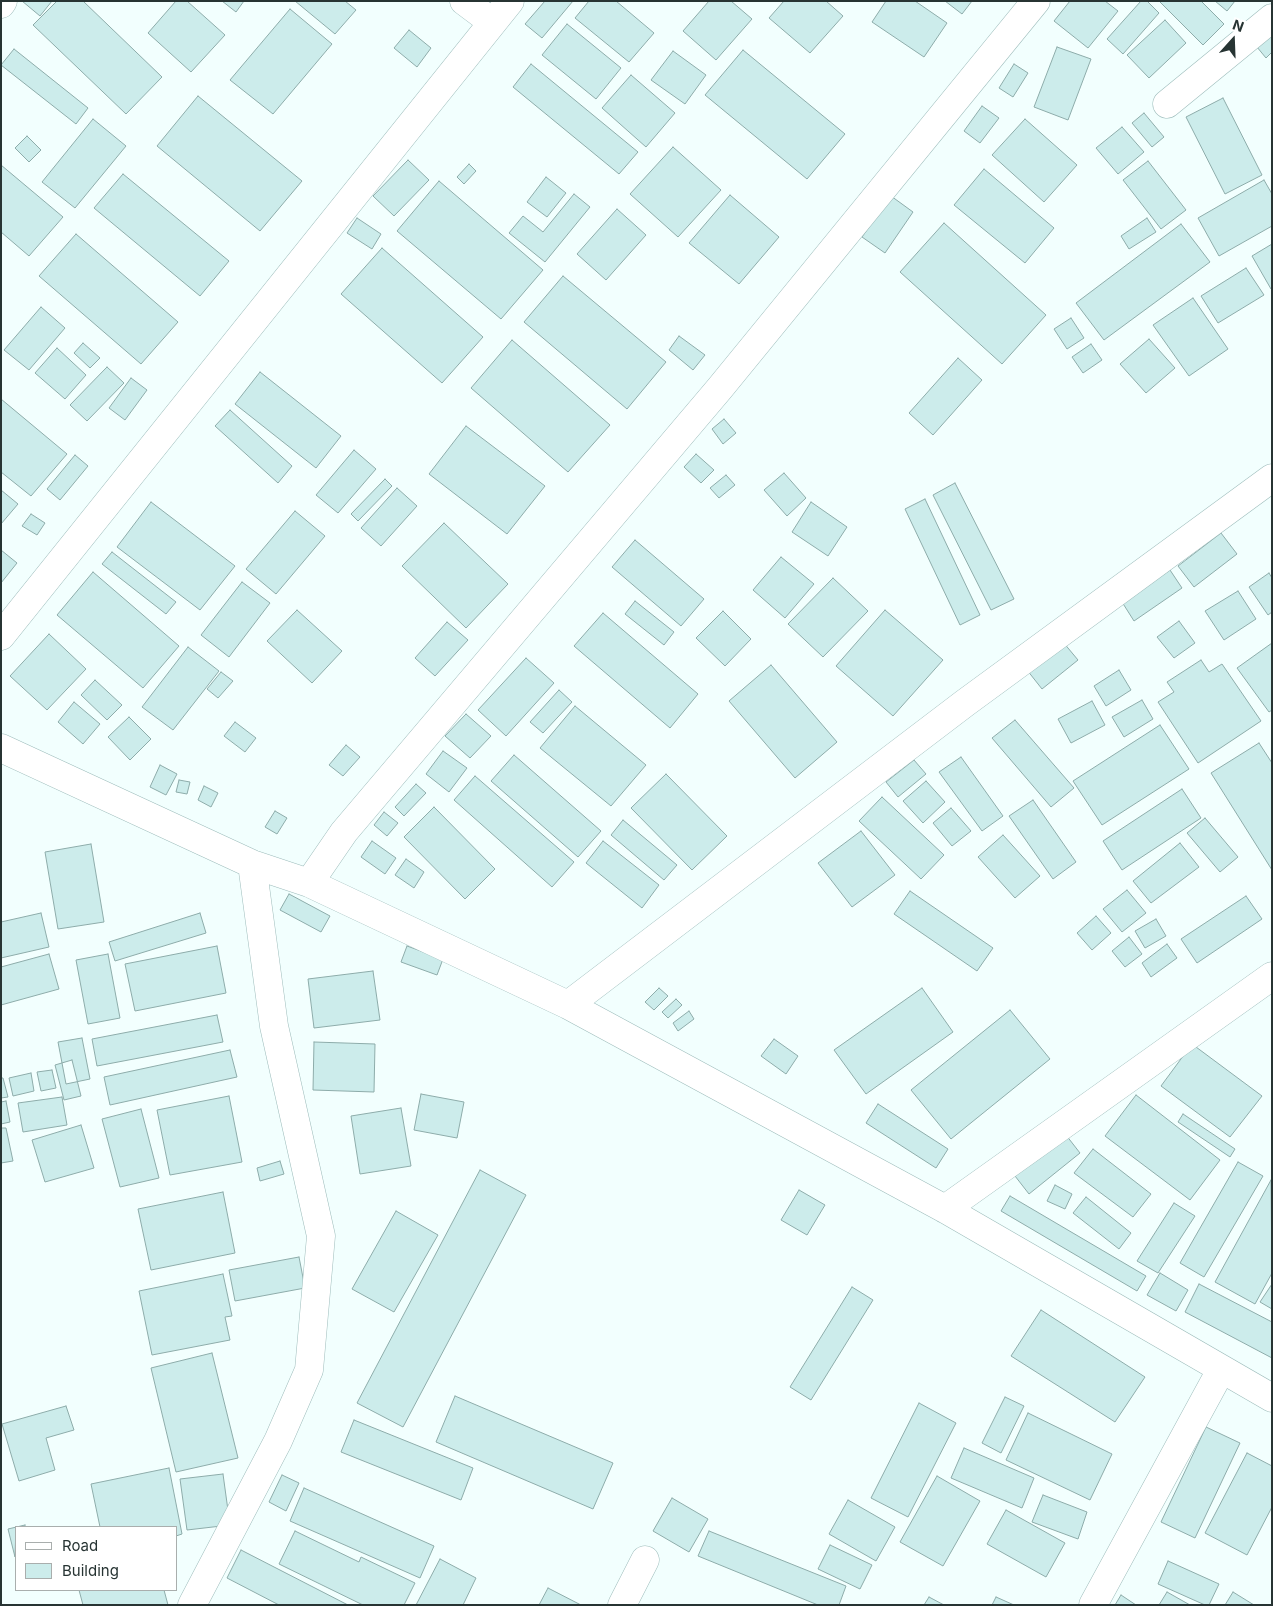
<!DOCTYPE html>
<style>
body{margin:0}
#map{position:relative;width:1273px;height:1606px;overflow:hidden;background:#f2fffe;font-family:Inter,sans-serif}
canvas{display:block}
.frame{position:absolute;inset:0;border:2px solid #273433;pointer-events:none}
.legend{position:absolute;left:15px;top:1526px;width:162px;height:65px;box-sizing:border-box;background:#fff;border:1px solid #a9aead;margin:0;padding:6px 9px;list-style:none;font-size:15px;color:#273433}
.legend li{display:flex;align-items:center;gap:10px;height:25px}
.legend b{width:25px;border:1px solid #a9aead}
.north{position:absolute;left:1208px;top:15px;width:50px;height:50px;-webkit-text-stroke:4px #fff;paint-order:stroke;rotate:20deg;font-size:14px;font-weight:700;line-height:20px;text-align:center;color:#273433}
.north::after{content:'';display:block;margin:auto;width:18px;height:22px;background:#273433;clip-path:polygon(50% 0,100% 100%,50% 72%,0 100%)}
</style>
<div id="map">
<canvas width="1273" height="1606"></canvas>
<div class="frame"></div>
<ul class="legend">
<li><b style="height:6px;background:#fff"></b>Road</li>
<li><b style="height:14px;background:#cceceb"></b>Building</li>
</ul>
<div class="north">N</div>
</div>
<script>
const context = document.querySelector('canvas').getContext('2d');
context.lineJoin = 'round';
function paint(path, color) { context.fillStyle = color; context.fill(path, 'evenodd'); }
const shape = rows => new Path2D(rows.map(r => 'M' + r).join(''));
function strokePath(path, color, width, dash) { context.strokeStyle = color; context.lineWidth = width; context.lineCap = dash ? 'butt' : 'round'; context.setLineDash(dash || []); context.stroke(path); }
const building = shape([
 [22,1,52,1,40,16,22,1],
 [57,1,83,1,162,77,126,114,33,25,57,1],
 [176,1,187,1,225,35,191,72,148,33,176,1],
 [222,1,244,1,236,12,222,1],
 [295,1,345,1,356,10,335,34,295,1],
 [545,1,573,1,542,38,525,24,545,1],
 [589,1,616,1,654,33,629,62,575,18,589,1],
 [709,1,731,1,752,19,716,60,683,31,709,1],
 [784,1,826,1,843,16,810,53,769,18,784,1],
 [886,1,915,1,947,23,924,57,872,22,886,1],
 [945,1,972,1,962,14,945,1],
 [1070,1,1105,1,1118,11,1088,48,1054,21,1070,1],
 [1141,1,1147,1,1159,13,1123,54,1107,39,1141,1],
 [1159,1,1201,1,1224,24,1203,45,1159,1],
 [1215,1,1235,1,1227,11,1215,1],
 [290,9,332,44,273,114,230,80,290,9],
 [1165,20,1186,43,1149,78,1127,55,1165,20],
 [567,24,621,68,596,99,542,55,567,24],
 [1272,24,1272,52,1266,58,1252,41,1272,24],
 [409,30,431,48,417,67,394,48,409,30],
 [1057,47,1091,59,1068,120,1034,107,1057,47],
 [14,49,88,108,76,124,1,65,14,49],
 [743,50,845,134,807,179,705,95,743,50],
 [673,51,706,75,685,104,651,80,673,51],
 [531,64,638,152,619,174,513,87,531,64],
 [1014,64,1028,73,1013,97,999,88,1014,64],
 [631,75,675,113,646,147,602,108,631,75],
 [198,96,302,181,260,231,157,146,198,96],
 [1223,98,1262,175,1225,194,1186,117,1223,98],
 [982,106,999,118,980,143,964,131,982,106],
 [1144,113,1164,137,1152,147,1132,123,1144,113],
 [93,119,126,146,75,208,42,182,93,119],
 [1025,119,1077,165,1044,202,992,155,1025,119],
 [1122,127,1144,152,1118,174,1096,148,1122,127],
 [27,136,41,150,29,162,15,148,27,136],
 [673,147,721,190,678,237,630,194,673,147],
 [408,160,429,180,394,216,373,196,408,160],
 [1148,161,1186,210,1161,229,1123,180,1148,161],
 [469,164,476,171,464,184,457,177,469,164],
 [1,165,63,217,29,256,1,232,1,165],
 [984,169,1054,228,1025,263,954,205,984,169],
 [123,174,229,261,200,296,94,208,123,174],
 [546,177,566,193,547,217,527,202,546,177],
 [1264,180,1272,194,1272,226,1219,256,1198,218,1264,180],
 [439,181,543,270,501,319,397,231,439,181],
 [574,194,590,207,545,262,509,233,523,216,543,232,574,194],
 [730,195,779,237,739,284,689,243,730,195],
 [891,196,913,212,885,253,862,237,891,196],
 [617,209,646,235,606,280,577,254,617,209],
 [357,218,381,234,372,249,347,233,357,218],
 [1147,218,1156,232,1129,249,1121,236,1147,218],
 [944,223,1046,315,1002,364,900,272,944,223],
 [1181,224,1210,262,1104,340,1076,303,1181,224],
 [76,234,178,322,141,364,39,276,76,234],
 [1272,244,1272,288,1271,289,1252,256,1272,244],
 [382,248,483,337,442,383,341,294,382,248],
 [1246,268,1264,295,1218,323,1201,296,1246,268],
 [563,276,666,362,627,409,524,322,563,276],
 [1193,298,1228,349,1189,376,1153,325,1193,298],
 [41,307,65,328,29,370,4,350,41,307],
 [1071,318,1084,338,1067,349,1054,329,1071,318],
 [679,336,705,355,693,370,669,350,679,336],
 [1149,339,1175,368,1146,393,1120,364,1149,339],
 [512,340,610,425,568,472,471,388,512,340],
 [83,343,100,358,90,368,74,353,83,343],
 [1091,344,1102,360,1083,373,1072,357,1091,344],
 [57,348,86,375,65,399,35,373,57,348],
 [958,358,982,380,933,435,909,413,958,358],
 [107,367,124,383,87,421,70,405,107,367],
 [260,372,341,436,316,468,235,404,260,372],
 [131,378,147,390,125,420,109,408,131,378],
 [1,399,67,454,31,496,1,472,1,399],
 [230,410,292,466,278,483,215,426,230,410],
 [724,419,736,433,723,444,712,429,724,419],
 [466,426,545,486,507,534,429,474,466,426],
 [354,450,376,469,338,513,316,495,354,450],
 [696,454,714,470,701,483,684,467,696,454],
 [75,455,88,466,60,500,47,489,75,455],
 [784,473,806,498,787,516,764,490,784,473],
 [726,475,735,485,719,498,710,488,726,475],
 [385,479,392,486,358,521,351,514,385,479],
 [955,483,1014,599,991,610,933,495,955,483],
 [397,488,417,506,381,546,361,528,397,488],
 [1,490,18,504,1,524,1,490],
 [925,499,980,615,960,625,905,509,925,499],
 [151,502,235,566,200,610,117,547,151,502],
 [811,502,847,527,828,556,792,532,811,502],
 [295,511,325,536,276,594,246,569,295,511],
 [31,514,45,523,37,535,22,526,31,514],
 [444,523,508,584,466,628,402,566,444,523],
 [1221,533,1237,554,1194,587,1178,566,1221,533],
 [635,540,704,599,681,626,612,567,635,540],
 [1,550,17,563,1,583,1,550],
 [112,552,176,602,166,614,102,564,112,552],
 [781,557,814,584,785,618,753,590,781,557],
 [1170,570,1182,588,1134,621,1122,602,1170,570],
 [93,572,179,646,143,688,57,615,93,572],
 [1269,573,1272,578,1272,612,1268,615,1249,587,1269,573],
 [833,578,868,611,823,657,788,624,833,578],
 [242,582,270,603,229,657,201,635,242,582],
 [1238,591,1256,619,1224,640,1205,611,1238,591],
 [635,601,674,632,664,645,625,614,635,601],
 [297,610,342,651,312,683,267,641,297,610],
 [885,610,943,660,893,716,836,666,885,610],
 [723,611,751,639,725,666,696,638,723,611],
 [603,613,698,694,670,728,574,646,603,613],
 [1179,621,1195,643,1174,658,1157,637,1179,621],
 [447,622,468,640,435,676,415,658,447,622],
 [49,634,86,669,47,710,10,676,49,634],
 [1063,642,1078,660,1042,689,1027,670,1063,642],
 [1272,643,1272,710,1269,712,1237,668,1272,643],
 [188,647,219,671,173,730,142,707,188,647],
 [526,658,554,683,506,736,478,710,526,658],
 [1201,660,1209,672,1222,664,1261,721,1198,763,1158,702,1174,692,1167,682,1201,660],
 [771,665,837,742,795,778,729,701,771,665],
 [1119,670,1131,690,1106,706,1094,686,1119,670],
 [221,672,233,681,218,698,207,689,221,672],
 [95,680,122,705,107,720,81,695,95,680],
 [559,690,572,702,543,733,530,722,559,690],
 [1142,700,1153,719,1124,737,1112,717,1142,700],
 [1092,701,1105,725,1071,743,1058,719,1092,701],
 [74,702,100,724,83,744,58,722,74,702],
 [575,706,646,765,611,806,540,748,575,706],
 [466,714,491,736,470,758,445,736,466,714],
 [129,717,151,739,130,760,108,737,129,717],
 [1015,720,1074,788,1051,807,992,738,1015,720],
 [235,722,256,738,245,752,224,736,235,722],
 [1160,725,1189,769,1102,825,1073,781,1160,725],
 [1259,743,1272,763,1272,870,1211,773,1259,743],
 [346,745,360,757,343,776,329,765,346,745],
 [443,751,467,768,449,792,426,774,443,751],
 [514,755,601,831,578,857,491,781,514,755],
 [961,757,1003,816,982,831,939,772,961,757],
 [914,760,926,774,898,797,886,782,914,760],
 [160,765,177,774,166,795,150,787,160,765],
 [666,774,727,836,692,870,631,808,666,774],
 [475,776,574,862,552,887,454,800,475,776],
 [179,780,190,782,187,794,176,792,179,780],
 [926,781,945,802,923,823,903,801,926,781],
 [416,784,426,793,404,816,395,807,416,784],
 [204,786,218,793,211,807,198,800,204,786],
 [1182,789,1201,818,1122,870,1103,841,1182,789],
 [882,797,944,855,921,879,859,821,882,797],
 [1033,800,1076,862,1053,879,1009,816,1033,800],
 [434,807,495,869,465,899,404,837,434,807],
 [951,808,971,831,952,846,933,823,951,808],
 [275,811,287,818,277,834,265,827,275,811],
 [384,812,398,823,387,836,374,825,384,812],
 [1205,818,1238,857,1220,872,1187,833,1205,818],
 [623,820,677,865,664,880,611,835,623,820],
 [861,831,895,875,852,907,818,863,861,831],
 [1003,835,1040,876,1015,898,978,857,1003,835],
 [372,841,396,858,385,874,361,857,372,841],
 [603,841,659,885,642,908,586,863,603,841],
 [1180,843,1199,867,1151,903,1133,881,1180,843],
 [91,844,104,922,58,929,45,852,91,844],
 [406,859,424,872,414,888,395,875,406,859],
 [1127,890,1146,913,1122,932,1103,909,1127,890],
 [910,891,993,948,977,971,894,914,910,891],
 [289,894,330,916,321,932,280,910,289,894],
 [1246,896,1262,919,1197,963,1181,939,1246,896],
 [41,913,49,947,1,958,1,922,41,913],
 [200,913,206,933,115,961,109,942,200,913],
 [1096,916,1111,933,1092,950,1077,933,1096,916],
 [1156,919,1166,936,1145,948,1135,931,1156,919],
 [1129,937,1142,954,1125,967,1112,951,1129,937],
 [1167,944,1177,958,1151,977,1142,963,1167,944],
 [217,946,226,993,135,1011,125,964,217,946],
 [407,946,443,959,437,975,401,962,407,946],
 [49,954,59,989,1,1005,1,967,49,954],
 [108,954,120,1018,88,1024,76,960,108,954],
 [373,971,380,1020,314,1028,308,979,373,971],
 [659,988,668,996,654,1010,645,1002,659,988],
 [922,988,953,1032,866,1094,834,1050,922,988],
 [676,999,682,1005,668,1018,662,1012,676,999],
 [1010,1010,1050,1059,951,1139,911,1090,1010,1010],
 [689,1011,694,1019,678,1031,673,1023,689,1011],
 [217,1015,223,1042,97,1066,92,1039,217,1015],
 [82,1038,90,1079,66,1084,58,1042,82,1038],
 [774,1039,798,1056,786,1074,761,1056,774,1039],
 [314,1042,375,1044,374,1092,313,1090,314,1042],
 [1192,1044,1262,1096,1230,1137,1161,1086,1192,1044],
 [230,1050,237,1077,110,1105,104,1077,230,1050],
 [72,1060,81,1096,64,1100,55,1065,72,1060],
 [52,1070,56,1088,41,1091,37,1072,52,1070],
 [31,1073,34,1091,13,1096,9,1078,31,1073],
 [1,1078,3,1078,8,1097,1,1098,1,1078],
 [421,1094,464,1102,457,1138,414,1130,421,1094],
 [1136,1095,1220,1160,1190,1200,1105,1136,1136,1095],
 [229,1096,242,1162,170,1175,157,1110,229,1096],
 [62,1097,67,1125,23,1132,18,1103,62,1097],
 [6,1101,10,1122,1,1124,1,1102,6,1101],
 [878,1104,948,1149,936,1168,866,1123,878,1104],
 [401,1108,411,1166,360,1174,351,1116,401,1108],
 [141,1109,159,1178,120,1187,102,1119,141,1109],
 [1183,1114,1235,1149,1230,1157,1178,1122,1183,1114],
 [81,1125,94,1168,45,1182,32,1140,81,1125],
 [1,1128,6,1128,13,1161,1,1163,1,1128],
 [1066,1135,1080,1153,1029,1194,1015,1176,1066,1135],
 [1093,1149,1151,1194,1133,1217,1074,1173,1093,1149],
 [280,1161,284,1174,260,1181,257,1168,280,1161],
 [1238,1162,1263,1176,1204,1277,1180,1263,1238,1162],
 [480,1170,526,1195,403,1427,357,1403,480,1170],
 [1271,1180,1272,1273,1255,1304,1215,1282,1271,1180],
 [1055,1185,1072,1194,1065,1209,1047,1201,1055,1185],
 [799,1190,825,1205,807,1235,781,1220,799,1190],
 [223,1192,235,1253,151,1270,138,1209,223,1192],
 [1010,1196,1146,1276,1137,1291,1001,1211,1010,1196],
 [1086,1197,1131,1233,1119,1249,1073,1213,1086,1197],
 [1174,1203,1195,1216,1158,1273,1137,1261,1174,1203],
 [396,1211,438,1235,394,1312,352,1289,396,1211],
 [299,1257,305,1288,235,1301,229,1270,299,1257],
 [1160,1273,1188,1290,1176,1311,1147,1295,1160,1273],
 [223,1274,232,1316,225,1317,230,1340,152,1355,139,1291,223,1274],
 [1199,1284,1272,1322,1272,1358,1185,1312,1199,1284],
 [1272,1284,1272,1309,1260,1302,1272,1284],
 [852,1287,873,1300,811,1400,790,1387,852,1287],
 [1041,1310,1145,1377,1115,1422,1011,1356,1041,1310],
 [212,1353,238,1458,176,1472,151,1368,212,1353],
 [455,1396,613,1463,593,1509,436,1442,455,1396],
 [1005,1397,1024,1406,1001,1453,982,1443,1005,1397],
 [919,1403,956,1423,908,1517,871,1498,919,1403],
 [66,1406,74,1430,46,1438,55,1470,19,1481,2,1424,66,1406],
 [1028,1413,1112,1454,1090,1500,1006,1460,1028,1413],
 [354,1420,473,1468,461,1500,341,1452,354,1420],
 [1206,1427,1240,1443,1195,1538,1161,1522,1206,1427],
 [964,1448,1034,1478,1022,1508,951,1478,964,1448],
 [1247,1453,1272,1466,1272,1507,1247,1555,1205,1533,1247,1453],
 [169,1468,182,1534,176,1536,176,1527,100,1527,91,1484,169,1468],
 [223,1474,230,1525,187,1530,180,1479,223,1474],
 [282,1475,299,1483,286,1511,269,1502,282,1475],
 [937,1476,980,1501,943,1566,900,1542,937,1476],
 [304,1488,434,1546,420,1578,290,1521,304,1488],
 [1043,1495,1087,1512,1078,1539,1032,1522,1043,1495],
 [672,1498,708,1519,689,1552,653,1531,672,1498],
 [848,1500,895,1527,876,1561,829,1534,848,1500],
 [1006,1510,1065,1543,1046,1577,987,1544,1006,1510],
 [25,1525,25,1527,16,1527,15,1557,8,1529,25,1525],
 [295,1531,359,1562,361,1557,415,1583,404,1605,363,1605,279,1564,295,1531],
 [709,1531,846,1586,839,1605,818,1605,698,1556,709,1531],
 [830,1545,872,1565,860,1589,818,1569,830,1545],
 [241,1550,348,1605,279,1605,227,1578,241,1550],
 [440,1559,476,1578,463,1605,416,1605,440,1559],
 [1168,1561,1219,1584,1209,1605,1205,1605,1158,1584,1168,1561],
 [548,1588,581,1605,539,1605,548,1588],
 [79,1590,164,1590,168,1605,83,1605,79,1590],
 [1167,1592,1190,1605,1159,1605,1167,1592],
 [1233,1592,1254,1605,1225,1605,1233,1592],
 [1121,1595,1136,1605,1115,1605,1121,1595],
 [929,1597,944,1605,924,1605,929,1597],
 [996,1597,1014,1605,992,1605,996,1597]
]);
const street = shape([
 [464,1,492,22],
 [1,4,3,1],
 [1167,104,1272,18],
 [1,636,510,1],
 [1,748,252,864,309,883,568,1005,945,1209,1272,1398],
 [309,883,344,832,720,388,1036,1],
 [568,1005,965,703,1272,478],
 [945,1209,1272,976],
 [192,1605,278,1441,309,1370,321,1236,274,1026,252,864],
 [622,1605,645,1560],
 [1093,1605,1221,1370]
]);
paint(building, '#cceceb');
strokePath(building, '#8dacaa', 1);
strokePath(street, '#9dbcbb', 29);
strokePath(street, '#fff', 28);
</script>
